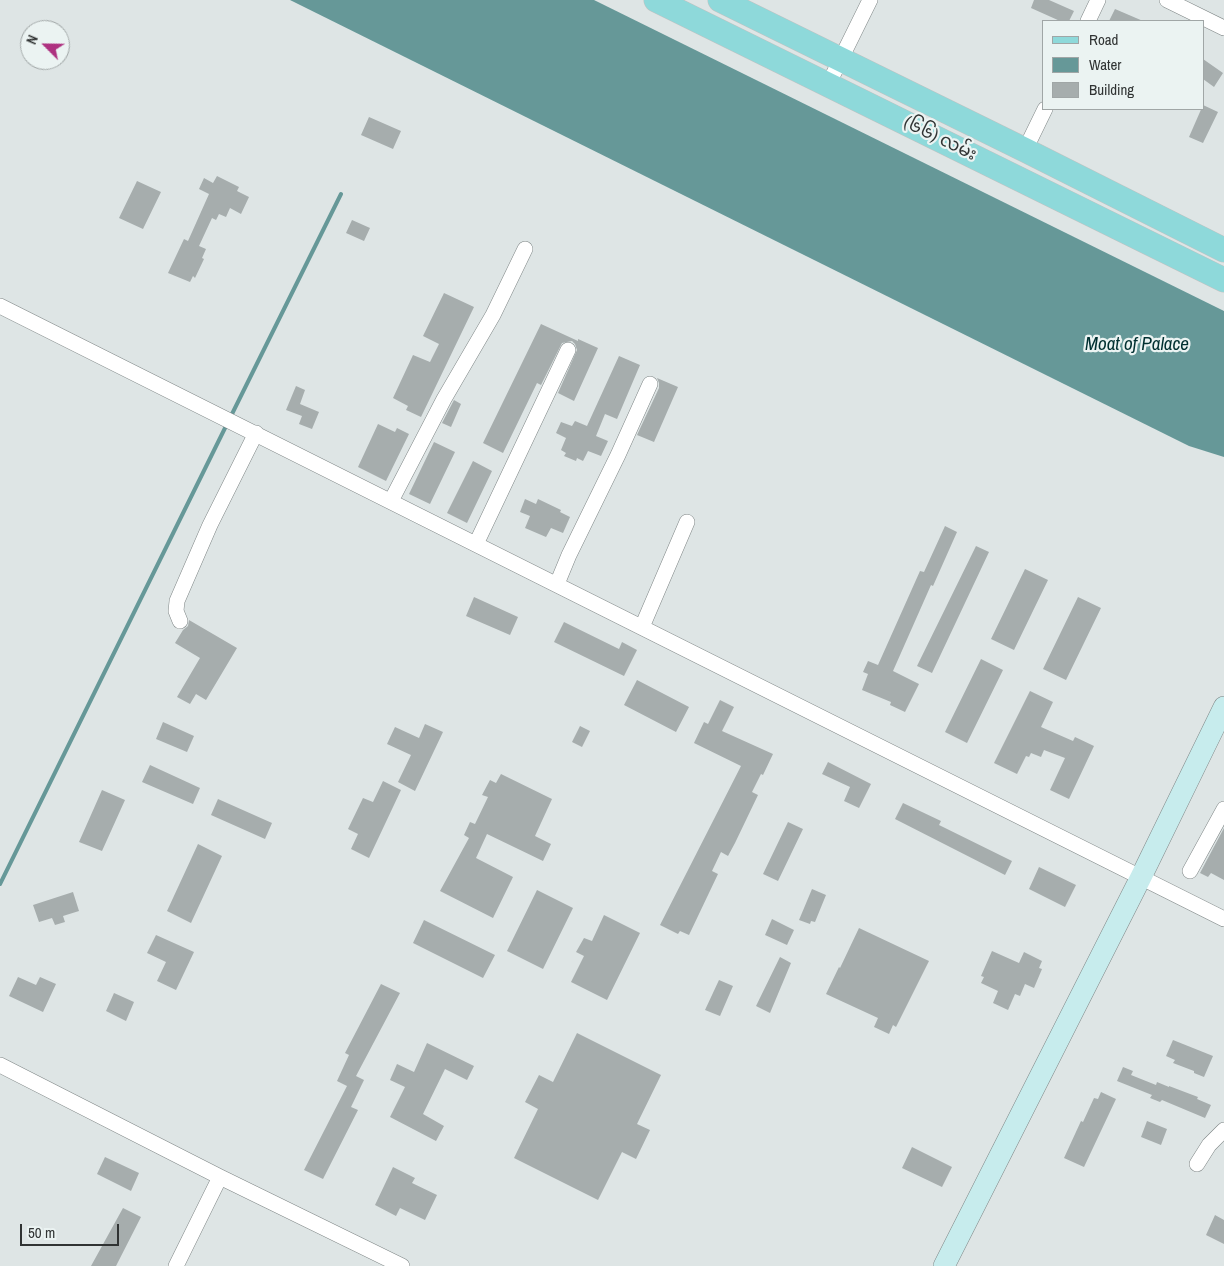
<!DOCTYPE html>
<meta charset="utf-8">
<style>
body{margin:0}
#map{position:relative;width:1224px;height:1266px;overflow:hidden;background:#dee5e5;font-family:"Archivo Narrow",sans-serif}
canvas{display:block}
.legend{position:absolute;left:1042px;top:20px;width:162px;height:90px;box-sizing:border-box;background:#ebf3f2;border:1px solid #a0a6a6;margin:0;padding:6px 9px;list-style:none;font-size:15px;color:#303333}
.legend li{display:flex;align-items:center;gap:10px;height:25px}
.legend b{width:25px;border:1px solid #a0a6a6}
.north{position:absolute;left:20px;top:20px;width:50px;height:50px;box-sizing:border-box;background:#ebf3f2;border:1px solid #a0a6a6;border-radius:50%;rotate:293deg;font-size:14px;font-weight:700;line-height:20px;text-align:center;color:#303333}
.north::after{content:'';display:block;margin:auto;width:18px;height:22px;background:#ae3180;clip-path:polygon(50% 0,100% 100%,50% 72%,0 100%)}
.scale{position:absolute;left:20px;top:1224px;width:99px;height:22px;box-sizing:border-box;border:2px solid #303333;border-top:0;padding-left:6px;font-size:15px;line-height:18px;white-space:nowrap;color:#303333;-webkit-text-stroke:4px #ebf3f2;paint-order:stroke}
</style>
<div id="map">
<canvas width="1224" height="1266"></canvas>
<ul class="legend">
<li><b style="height:6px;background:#8ed9da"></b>Road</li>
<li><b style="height:14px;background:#669898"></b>Water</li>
<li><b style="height:14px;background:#a6adad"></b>Building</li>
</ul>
<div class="north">N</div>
<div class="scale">50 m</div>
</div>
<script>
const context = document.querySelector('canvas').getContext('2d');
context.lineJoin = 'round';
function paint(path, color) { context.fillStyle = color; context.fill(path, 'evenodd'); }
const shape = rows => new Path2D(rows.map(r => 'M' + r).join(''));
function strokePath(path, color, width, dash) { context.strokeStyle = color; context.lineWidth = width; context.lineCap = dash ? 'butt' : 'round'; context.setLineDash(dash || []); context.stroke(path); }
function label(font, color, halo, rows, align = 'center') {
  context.font = font + ' "Archivo Narrow","Noto Sans Myanmar",sans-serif'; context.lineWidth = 4.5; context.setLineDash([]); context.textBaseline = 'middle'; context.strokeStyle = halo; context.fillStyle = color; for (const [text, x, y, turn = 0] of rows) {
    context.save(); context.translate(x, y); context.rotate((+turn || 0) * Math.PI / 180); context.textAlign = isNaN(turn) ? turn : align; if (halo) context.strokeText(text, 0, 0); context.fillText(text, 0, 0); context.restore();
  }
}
const water = shape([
 [290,0,594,0,1224,311,1224,457,1189,446]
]);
const stream = shape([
 [230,418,341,194],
 [0,884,227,424]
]);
const building = shape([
 [1034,0,1049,0,1074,11,1069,21,1060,21,1031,8],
 [1115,9,1143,21,1109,21],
 [1203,59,1223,73,1214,87,1203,79],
 [1203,105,1218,112,1203,143,1189,137],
 [369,117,401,131,393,149,361,135],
 [217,176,239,187,237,191,249,197,241,214,230,208,226,217,219,214,216,220,212,218,199,246,206,249,202,258,204,259,195,278,193,276,190,282,168,273,184,239,188,241,209,194,199,189,204,178,213,183],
 [137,181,161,192,143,229,119,218],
 [352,220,370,228,364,241,346,233],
 [444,293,474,307,421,417,406,410,408,406,393,398,413,355,430,362,439,344,423,336],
 [541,324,578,341,578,339,598,348,574,401,558,393,577,350,575,344,572,341,562,343,541,385,537,383,503,453,483,443],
 [619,356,640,365,617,419,605,414,596,436,608,441,601,456,588,451,583,461,577,458,576,461,564,456,566,453,561,450,566,438,556,433,561,422,572,426,575,421,587,426],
 [657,378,678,387,654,442,637,435,659,388,659,383],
 [296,386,305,390,300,404,319,412,312,429,299,424,302,416,286,410],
 [454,400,461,404,451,427,442,423],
 [378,424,395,432,397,428,409,434,386,481,358,467],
 [434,442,455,452,430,504,409,494],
 [473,461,492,471,467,523,447,513],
 [525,499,536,504,538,499,561,510,560,512,570,517,563,533,551,528,546,537,525,528,530,516,520,512],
 [945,526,957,532,933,586,931,585,893,671,919,684,905,712,890,705,891,702,862,690,868,674,863,672,868,661,878,665,920,571,924,572],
 [976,546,989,552,932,673,917,666],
 [1025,569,1048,580,1014,650,991,639],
 [474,597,518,617,510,635,466,616],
 [1078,597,1101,608,1066,680,1043,669],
 [189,620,237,648,206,700,196,694,190,704,177,697,200,658,175,643,183,630,188,626],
 [564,622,619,649,622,642,637,650,624,676,554,642],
 [981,659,1003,670,967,743,945,732],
 [637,680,689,707,676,732,624,705],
 [1030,691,1053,702,1041,727,1073,741,1075,737,1094,746,1069,799,1050,790,1065,758,1044,750,1041,757,1031,753,1029,757,1026,756,1017,774,994,763],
 [720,700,734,707,722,731,773,754,763,775,761,774,752,792,758,795,735,843,728,856,721,852,712,871,718,874,689,935,680,931,678,934,660,925,741,766,694,743,704,722,708,724],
 [163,722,194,736,187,752,156,739],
 [425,724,443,732,415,791,398,782,411,755,387,744,395,727,419,738],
 [580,726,590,731,582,747,572,742],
 [828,762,871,784,859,808,844,801,850,787,822,774],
 [150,765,200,788,193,804,142,782],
 [501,774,552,799,535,836,551,844,543,861,487,834,476,858,513,877,493,918,440,891,469,838,464,835,470,822,475,824,488,797,482,795,490,780,496,783],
 [383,781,401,790,369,858,351,849,358,834,348,829,363,798,373,802],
 [102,790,125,800,102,851,79,842],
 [218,799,272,823,265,839,211,815],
 [903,803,941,821,939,825,1012,861,1005,875,895,819],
 [788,822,803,829,778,881,763,874],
 [1224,828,1224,880,1211,873,1208,877,1200,873],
 [198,844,222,856,191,923,167,911],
 [1039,867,1076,885,1065,907,1029,889],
 [812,889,826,895,815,922,811,921,810,924,799,920],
 [537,890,573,908,543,969,507,951],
 [73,892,79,911,63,916,65,922,55,925,52,918,39,922,33,905],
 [604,915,640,933,607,1000,571,982,584,956,576,952,584,938,592,941],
 [772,919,794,930,787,945,765,935],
 [424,920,495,955,483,978,413,943],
 [859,928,929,961,896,1027,893,1025,889,1034,874,1027,878,1018,826,994,839,967,840,968],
 [156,935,194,952,176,990,157,981,166,962,147,953],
 [992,951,1019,963,1024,952,1042,961,1039,968,1042,969,1034,988,1025,984,1020,996,1015,994,1008,1010,993,1003,998,991,981,983,984,977,981,976],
 [780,957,791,963,770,1013,756,1006],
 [18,977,36,985,40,977,56,984,43,1012,9,996],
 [719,980,733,986,720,1016,705,1010],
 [381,984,400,993,356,1076,364,1080,351,1107,358,1110,323,1179,304,1170,347,1086,337,1081,349,1055,345,1053],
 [114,993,134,1002,126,1021,106,1011],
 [577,1033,661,1075,637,1124,650,1130,636,1159,622,1152,598,1200,514,1158,538,1109,525,1102,539,1075,553,1082],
 [1173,1040,1213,1056,1204,1077,1194,1073,1194,1071,1173,1063,1175,1060,1166,1056],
 [427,1043,474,1066,467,1080,445,1069,423,1114,444,1126,436,1141,390,1117,405,1087,390,1080,397,1064,414,1072],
 [1123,1067,1133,1071,1131,1075,1156,1085,1157,1082,1169,1087,1169,1086,1198,1097,1197,1099,1211,1105,1205,1118,1162,1100,1160,1102,1150,1098,1152,1095,1117,1081],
 [1101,1092,1116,1099,1084,1167,1064,1158,1081,1121,1083,1122,1094,1098,1098,1099],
 [1147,1121,1167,1129,1161,1145,1141,1137],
 [912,1147,952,1167,942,1187,902,1168],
 [105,1157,139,1173,131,1191,97,1174],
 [393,1167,415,1178,412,1183,437,1195,425,1220,400,1208,396,1216,375,1205],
 [123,1208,141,1217,116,1266,91,1266],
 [1215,1215,1224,1220,1224,1244,1206,1235]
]);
const street = shape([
 [1167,0,1224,28],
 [1088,21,1098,0],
 [828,85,870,0],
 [1025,150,1045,109],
 [0,306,1224,919],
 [391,501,444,399,493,315,525,249],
 [476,544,568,350],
 [557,584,569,555,618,455,650,384],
 [180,621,176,611,177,601,210,525,256,433],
 [642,627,687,522],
 [1190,871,1224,809],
 [0,1065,220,1177,402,1266],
 [1197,1164,1209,1145,1224,1130],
 [176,1266,220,1177]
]);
const secondary = shape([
 [944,1266,1141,877,1224,707]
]);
const primary = shape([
 [656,0,1224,280],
 [720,0,1025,150,1224,250]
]);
const streetNames = [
 ["(၆၆) လမ်း",940,139,26]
];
const waterNames = [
 ["Moat of Palace",1137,345]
];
paint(water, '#669898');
strokePath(stream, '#669898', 4);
paint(building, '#a6adad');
strokePath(street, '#7f8686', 16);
strokePath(secondary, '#7f8686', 22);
strokePath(primary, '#c1c2c2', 25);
strokePath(street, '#fff', 15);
strokePath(secondary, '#c7eced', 21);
strokePath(primary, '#8ed9da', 24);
label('18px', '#303333', '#ebf3f2', streetNames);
label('italic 19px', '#003031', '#ebf3f2', waterNames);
</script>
